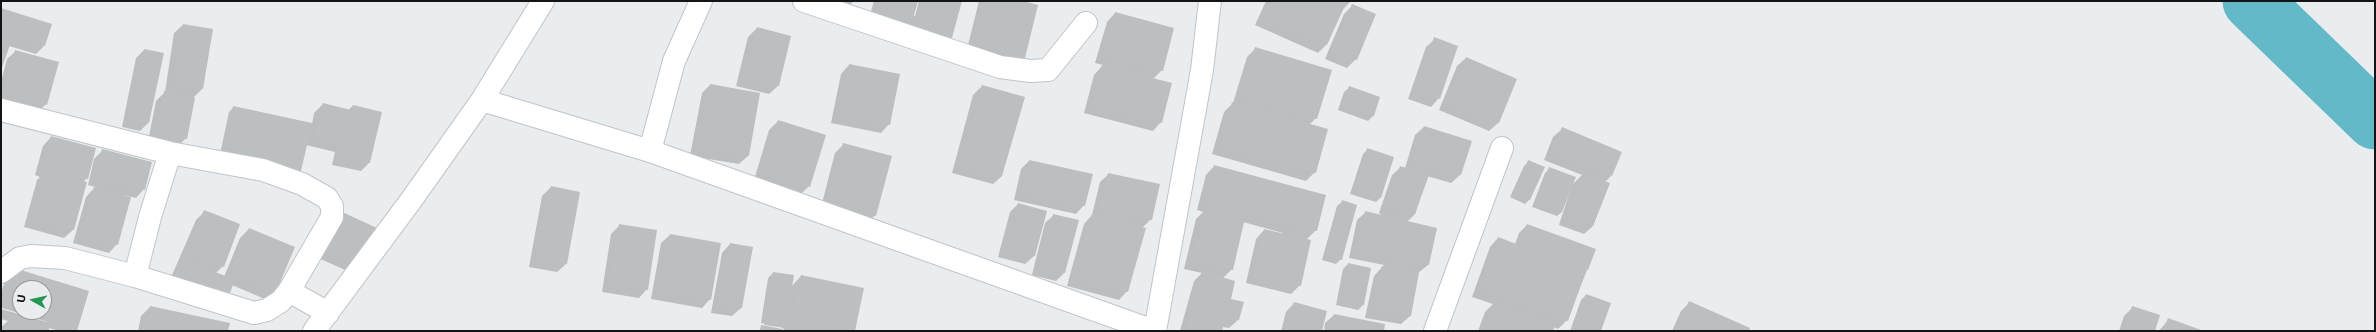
<!DOCTYPE html>
<style>
body{margin:0}
#map{position:relative;width:2376px;height:332px;overflow:hidden;background:#eaedef;font-family:"Noto Sans",sans-serif}
canvas{display:block}
.frame{position:absolute;inset:0;border:2px solid #131415;pointer-events:none}
.north{position:absolute;left:12px;top:280px;width:40px;height:40px;box-sizing:border-box;background:#eaedef;border:1px solid #949698;border-radius:50%;rotate:278deg;font-size:11px;font-weight:700;line-height:16px;text-align:center;color:#131415}
.north::after{content:'';display:block;margin:auto;width:14px;height:18px;background:#259751;clip-path:polygon(50% 0,100% 100%,50% 72%,0 100%)}
</style>
<div id="map">
<canvas width="2376" height="332"></canvas>
<div class="frame"></div>
<div class="north">U</div>
</div>
<script>
const context = document.querySelector('canvas').getContext('2d');
context.lineJoin = 'round';
function paint(path, color) { context.fillStyle = color; context.fill(path, 'evenodd'); }
const shape = rows => new Path2D(rows.map(r => 'M' + r).join(''));
function strokePath(path, color, width, dash) { context.strokeStyle = color; context.lineWidth = width; context.lineCap = dash ? 'butt' : 'round'; context.setLineDash(dash || []); context.stroke(path); }
const shadow = shape([
 [817,1,854,1,845,10],
 [874,1,917,1,913,15,915,16,919,1,961,1,951,37,942,46,866,28],
 [979,1,1019,1,1024,57,1015,66,966,53],
 [1266,1,1351,1,1342,10,1326,45,1318,53,1255,25],
 [1353,5,1356,59,1347,68,1325,59,1344,14],
 [1,9,44,46,36,54,9,46,1,67],
 [1115,13,1162,70,1153,79,1161,122,1153,131,1084,113,1094,75,1103,65,1095,63,1107,22],
 [183,25,202,89,193,98,186,138,177,147,148,141,156,101,165,92,174,33],
 [757,28,778,86,769,94,736,86,748,37],
 [1435,39,1439,98,1431,107,1408,99,1426,47],
 [1256,48,1316,118,1309,125,1315,172,1306,181,1212,154,1224,112,1233,103,1247,57],
 [144,50,149,122,140,131,122,127,136,58],
 [16,51,46,104,37,113,1,103,1,82,7,59],
 [1466,58,1516,79,1498,123,1489,131,1439,110,1457,66],
 [849,65,889,124,881,133,831,123,841,74],
 [710,85,748,156,739,164,690,156,702,93],
 [982,86,1002,176,993,184,952,173,973,95],
 [1349,88,1379,98,1373,116,1368,121,1338,110,1344,92],
 [323,104,348,110,353,106,381,113,369,163,361,171,332,165,335,152,306,145,300,171,292,179,219,159,229,112,234,107,312,124,314,113],
 [778,121,809,186,800,195,754,180,769,130],
 [1424,127,1470,141,1460,175,1451,183,1427,176,1415,214,1407,222,1436,228,1428,265,1418,273,1410,316,1401,324,1365,318,1374,276,1384,265,1349,258,1357,220,1366,212,1383,216,1379,213,1392,175,1401,167,1405,168,1415,135],
 [1562,129,1611,176,1605,182,1609,183,1593,226,1584,234,1559,225,1572,185,1582,175,1544,160,1553,137],
 [51,137,87,178,83,182,73,230,64,238,24,227,37,180,40,177,35,175,43,146],
 [844,144,875,215,867,224,820,211,835,153],
 [1368,149,1381,197,1376,202,1350,194,1363,154],
 [102,151,144,189,136,198,124,195,117,244,109,253,73,243,86,197,95,187,88,185,94,159],
 [1029,161,1084,205,1076,214,1014,200,1021,169],
 [1529,161,1530,199,1525,204,1510,197,1524,166],
 [1214,166,1316,230,1306,240,1300,285,1291,294,1246,283,1256,239,1264,230,1283,235,1283,233,1243,222,1232,269,1223,278,1238,320,1229,328,1223,327,1221,331,1180,331,1194,281,1202,273,1184,269,1196,219,1203,212,1197,210,1206,175],
 [1550,168,1562,212,1557,216,1532,207,1545,173],
 [1109,174,1151,219,1142,228,1127,291,1119,300,1067,286,1084,224,1092,215,1100,182],
 [551,187,566,264,557,272,529,267,542,196],
 [1342,202,1341,259,1336,264,1322,260,1337,206],
 [1018,204,1046,212,1034,256,1025,264,998,257,1010,212],
 [205,211,223,266,216,273,224,277,240,238,249,229,275,292,267,300,232,285,169,282,196,220],
 [1054,215,1065,272,1056,281,1032,275,1045,223],
 [332,221,376,228,352,273,316,257],
 [620,225,647,289,639,298,602,292,611,234],
 [1527,225,1587,270,1567,320,1558,329,1554,327,1552,331,1478,331,1485,312,1493,304,1472,297,1490,247,1498,238,1515,244,1519,233],
 [670,235,710,299,702,308,651,299,661,243],
 [730,244,741,308,732,316,711,313,722,253],
 [1348,264,1370,269,1363,305,1358,310,1336,305,1343,269],
 [14,269,88,291,76,330,59,331,49,328,48,331,1,331,1,327,8,321,1,319,1,309,47,322,47,320,1,307,1,293,6,278],
 [20,288,44,288,44,312,20,312],
 [773,273,791,287,801,276,854,331,784,331,784,328,781,331,760,330,761,325,782,329,782,327,761,323,768,278],
 [1586,295,1600,331,1570,331,1581,300],
 [1690,302,1748,331,1672,331,1681,311],
 [1294,303,1321,331,1281,331,1286,312],
 [150,307,227,331,138,331,141,316],
 [2133,307,2154,331,2119,331,2124,316],
 [1334,315,1383,331,1324,331,1325,323],
 [2169,319,2200,331,2159,331]
]);
const river = shape([
 [2252,1,2375,120]
]);
const building = shape([
 [879,1,918,1,910,29,874,19],
 [925,1,962,1,952,38,917,28],
 [985,1,1023,1,1038,5,1025,58,974,45],
 [1269,1,1342,1,1346,3,1327,45,1263,16],
 [1352,4,1376,14,1357,60,1333,50],
 [1,8,52,24,45,46,1,33],
 [1115,12,1174,28,1163,71,1103,54],
 [183,24,213,29,203,89,173,84],
 [757,27,791,36,779,86,744,77],
 [1434,37,1458,46,1440,99,1416,90],
 [1,39,11,42,1,70],
 [1255,47,1332,70,1317,119,1241,96],
 [144,49,164,53,149,123,130,119],
 [15,50,59,62,47,105,4,93],
 [1466,57,1517,79,1499,123,1447,102],
 [849,64,900,74,890,125,839,115],
 [1102,65,1172,83,1162,123,1092,105],
 [710,84,760,93,749,156,698,147],
 [982,85,1025,97,1002,176,959,164],
 [1349,86,1380,97,1374,116,1342,105],
 [164,91,195,98,187,139,156,132],
 [1232,102,1328,129,1316,173,1220,145],
 [323,103,351,110,353,105,382,112,370,163,340,156,343,144,315,137],
 [233,106,312,123,301,171,223,154],
 [778,120,826,135,810,187,762,172],
 [1424,126,1472,141,1461,175,1413,160],
 [1562,127,1622,152,1612,176,1552,151],
 [51,136,96,148,88,179,43,167],
 [843,143,892,156,876,216,828,203],
 [1367,148,1394,157,1381,198,1355,189],
 [102,149,152,162,145,190,96,177],
 [1029,160,1093,174,1085,206,1022,191],
 [1528,160,1545,167,1530,200,1514,192],
 [1214,165,1326,195,1317,231,1204,201],
 [1400,166,1429,175,1415,214,1387,205],
 [1549,167,1576,177,1562,212,1536,202],
 [45,171,87,182,74,230,32,219],
 [1108,173,1160,184,1152,220,1100,208],
 [1583,173,1610,183,1593,226,1567,216],
 [551,186,580,192,567,264,537,259],
 [94,187,131,197,118,245,81,235],
 [1342,200,1357,205,1342,260,1326,255],
 [1018,203,1047,211,1035,256,1006,248],
 [1205,209,1245,218,1233,270,1192,260],
 [204,210,240,224,224,267,188,252],
 [340,211,377,228,361,265,324,249],
 [1365,211,1437,228,1429,265,1357,249],
 [1053,214,1079,220,1065,273,1040,266],
 [1092,214,1146,228,1128,292,1075,277],
 [619,224,657,230,648,290,610,283],
 [1527,224,1596,249,1588,270,1557,259,1586,271,1568,321,1480,288,1498,237,1519,245],
 [249,228,295,247,276,292,230,272],
 [1264,229,1311,240,1301,286,1254,275],
 [670,234,721,243,711,300,659,290],
 [730,243,753,247,742,308,719,304],
 [181,258,235,280,228,298,174,277],
 [1348,263,1371,268,1364,305,1341,300],
 [1382,266,1419,273,1411,316,1373,309],
 [14,268,89,291,77,331,2,308],
 [20,288,44,288,44,312,20,312],
 [1202,271,1235,281,1231,299,1244,302,1239,320,1226,317,1222,331,1197,331,1187,328],
 [773,272,794,275,785,328,764,325],
 [801,275,864,288,855,331,790,331],
 [1586,294,1611,303,1601,331,1572,331],
 [1689,301,1750,328,1749,331,1682,331,1677,329],
 [1294,302,1327,311,1322,331,1287,331],
 [1494,302,1555,327,1553,331,1482,331],
 [150,306,230,323,228,331,144,331],
 [2132,306,2160,315,2155,331,2124,331],
 [1334,314,1385,324,1384,331,1330,331],
 [9,318,49,328,49,331,6,331],
 [2168,318,2204,331,2163,331]
]);
const minor = shape([
 [804,1,1000,67,1030,71,1048,70,1086,23],
 [482,100,650,151,1154,331],
 [1,110,170,153,150,217,135,276],
 [650,151,674,61,701,1],
 [170,153,263,170,302,184,327,198,332,206,332,217,289,291],
 [1,272,20,258,31,256,65,258,135,276,254,313,267,310,281,301,289,291,328,313],
 [314,331,412,199,482,100,543,1],
 [1155,331,1202,70,1210,1],
 [1435,331,1502,148]
]);
paint(shadow, '#0003');
strokePath(river, '#64b9c8', 59);
paint(building, '#bbbfc0');
strokePath(minor, '#c2c4c7', 24);
strokePath(minor, '#fff', 22);
</script>
